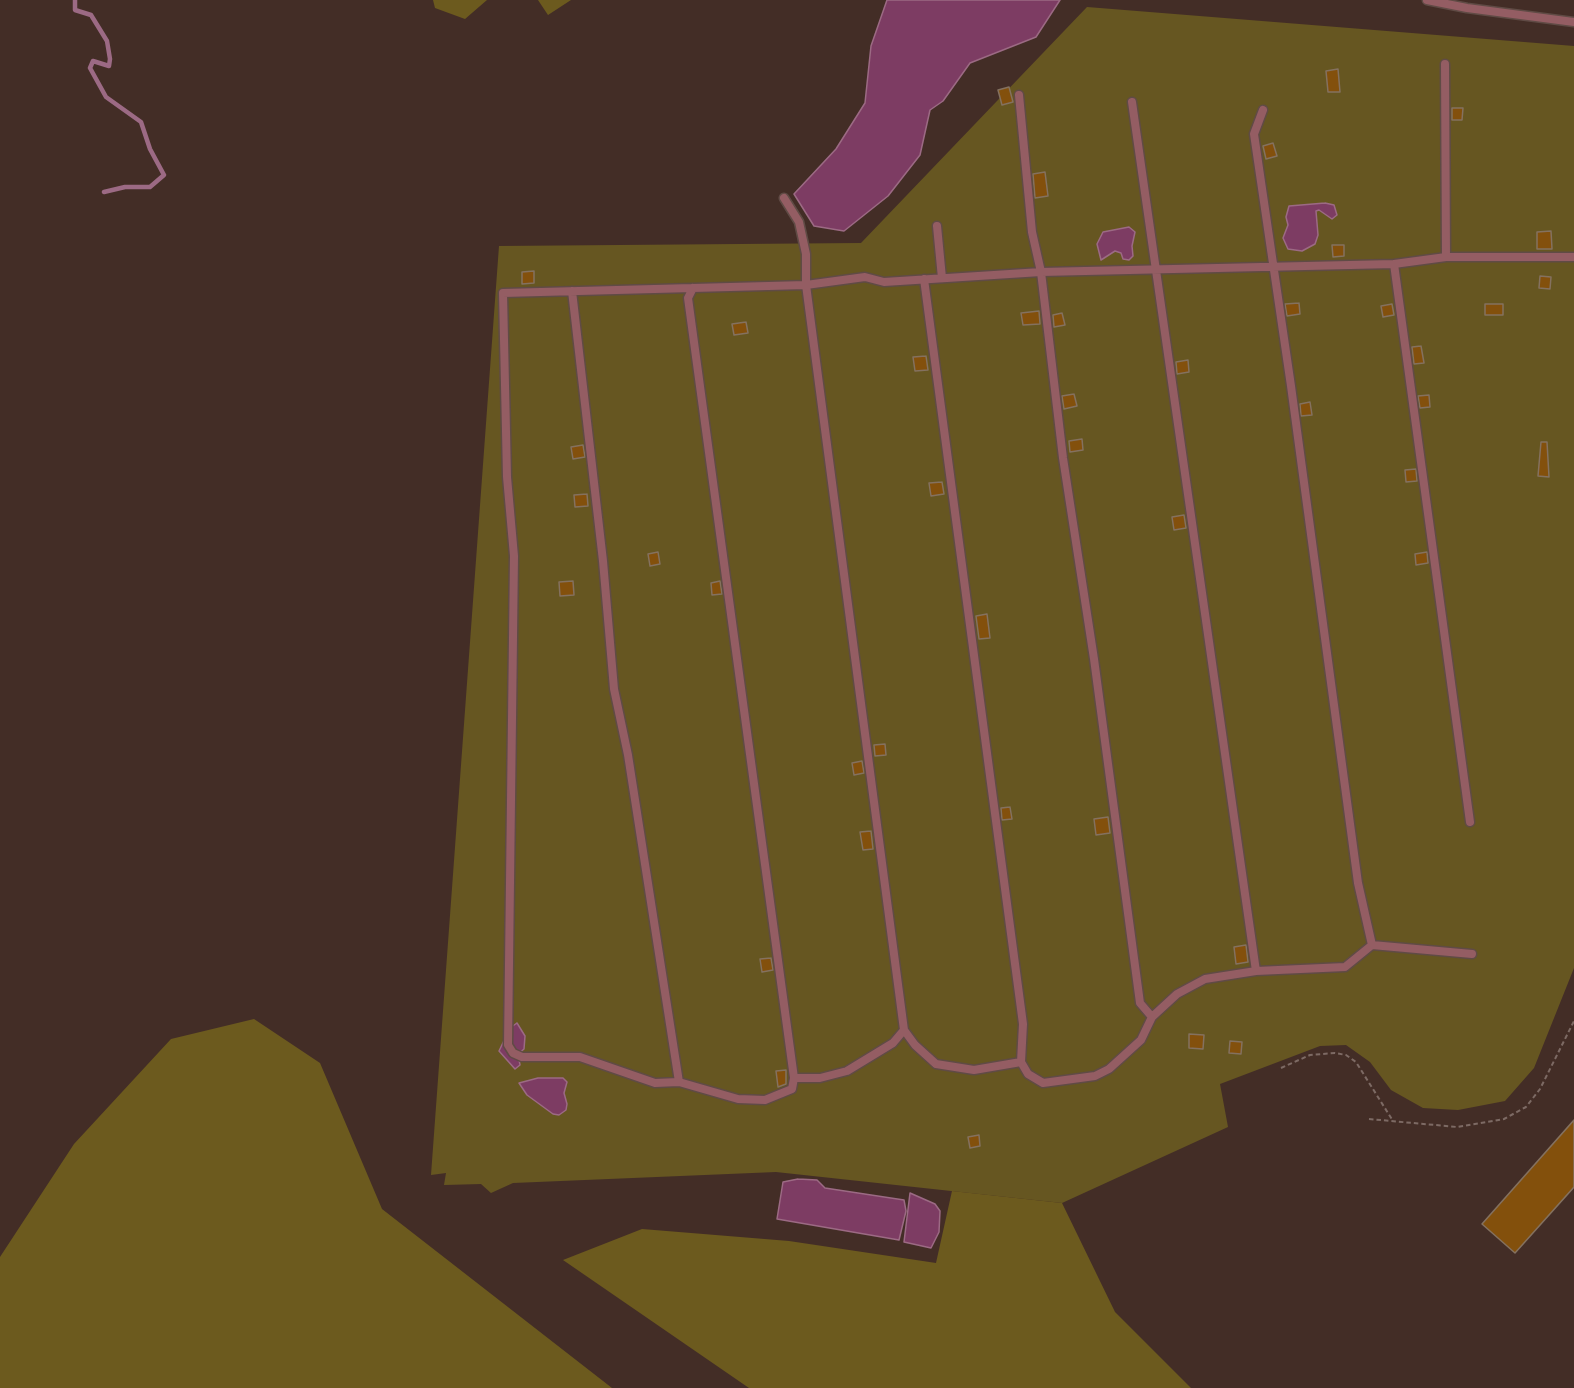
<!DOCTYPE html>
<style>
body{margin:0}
canvas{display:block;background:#432d26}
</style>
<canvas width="1574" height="1388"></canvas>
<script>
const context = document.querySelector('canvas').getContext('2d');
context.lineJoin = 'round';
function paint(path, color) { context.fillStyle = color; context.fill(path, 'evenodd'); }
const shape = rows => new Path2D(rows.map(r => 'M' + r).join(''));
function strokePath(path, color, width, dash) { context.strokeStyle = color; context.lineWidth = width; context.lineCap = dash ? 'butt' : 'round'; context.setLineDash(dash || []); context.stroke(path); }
const green = shape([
 [1087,7,1574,46,1574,968,1534,1068,1505,1101,1458,1110,1423,1108,1391,1090,1370,1062,1346,1045,1320,1046,1220,1084,1228,1127,1062,1203,776,1172,513,1183,491,1193,481,1184,444,1185,446,1173,431,1175,499,246,861,243]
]);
const forest = shape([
 [433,0,487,0,465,19,435,8],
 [538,0,571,0,548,15],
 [254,1019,320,1063,382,1209,612,1388,0,1388,0,1257,74,1144,171,1039],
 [952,1191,1062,1203,1115,1312,1191,1388,749,1388,563,1260,642,1229,789,1241,936,1263]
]);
const water = shape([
 [887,0,1060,0,1036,37,970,63,943,101,930,110,920,155,888,196,844,231,814,226,794,194,836,149,865,103,871,46,887,0],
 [1325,203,1334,205,1337,215,1332,219,1319,210,1316,211,1318,235,1315,244,1302,251,1288,249,1283,238,1288,225,1286,217,1289,206,1325,203],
 [1129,227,1135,232,1132,246,1133,256,1129,260,1123,259,1121,253,1115,251,1101,260,1097,244,1103,232,1129,227],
 [517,1023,525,1036,524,1049,518,1054,520,1065,515,1069,499,1051,510,1028,517,1023],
 [538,1078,563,1078,567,1082,564,1093,567,1104,566,1110,559,1115,553,1114,527,1095,519,1083,538,1078],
 [798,1179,817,1180,825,1188,904,1200,906,1211,899,1240,777,1219,783,1182,798,1179],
 [910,1193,935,1204,940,1211,939,1232,931,1248,904,1242,910,1193]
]);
const stream = shape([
 [75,0,75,10,91,15,107,41,110,59,109,66,93,61,90,68,106,97,141,122,150,149,164,175,150,187,125,187,104,192]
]);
const building = shape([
 [1338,69,1340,92,1328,92,1326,71,1338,69],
 [1009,87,1013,102,1002,105,998,90,1009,87],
 [1452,108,1463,108,1462,120,1452,120,1452,108],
 [1273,143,1277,156,1266,159,1263,146,1273,143],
 [1045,172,1048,196,1035,198,1033,174,1045,172],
 [1551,231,1552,249,1537,249,1537,232,1551,231],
 [1332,245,1344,245,1344,256,1333,257,1332,245],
 [534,271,534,283,522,284,522,272,534,271],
 [1540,276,1551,277,1550,289,1539,288,1540,276],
 [1299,303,1300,314,1287,316,1285,304,1299,303],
 [1392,304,1394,315,1383,317,1381,306,1392,304],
 [1485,304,1503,304,1503,315,1485,315,1485,304],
 [1039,311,1040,324,1023,325,1021,313,1039,311],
 [1062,313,1065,325,1054,327,1053,315,1062,313],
 [746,322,748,333,734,335,732,324,746,322],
 [1421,346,1424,363,1414,364,1412,347,1421,346],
 [926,356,928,370,915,371,913,357,926,356],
 [1188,360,1189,372,1177,374,1176,362,1188,360],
 [1074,394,1077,406,1064,409,1062,396,1074,394],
 [1429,395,1430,407,1420,408,1418,396,1429,395],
 [1310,402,1312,415,1301,416,1300,404,1310,402],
 [1082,439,1083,450,1070,452,1069,441,1082,439],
 [1541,442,1547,442,1549,477,1538,476,1541,442],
 [583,445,585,457,573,459,571,447,583,445],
 [1416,469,1417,481,1406,482,1405,470,1416,469],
 [942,482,944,494,931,496,929,483,942,482],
 [587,494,588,506,575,507,574,495,587,494],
 [1184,515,1186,528,1174,530,1172,517,1184,515],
 [658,552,660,564,650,566,648,554,658,552],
 [1427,552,1428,563,1416,565,1415,554,1427,552],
 [573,581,574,595,560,596,559,582,573,581],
 [720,581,722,594,712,595,711,583,720,581],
 [987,614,990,638,979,639,976,616,987,614],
 [885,744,886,755,875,756,874,745,885,744],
 [862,761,864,773,854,775,852,763,862,761],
 [1010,807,1012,819,1002,820,1001,808,1010,807],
 [1108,817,1110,833,1096,835,1094,819,1108,817],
 [871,831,873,849,863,850,860,832,871,831],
 [1246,945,1248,962,1236,964,1234,947,1246,945],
 [771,958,773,970,762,972,760,959,771,958],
 [1189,1034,1204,1035,1203,1049,1189,1048,1189,1034],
 [1230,1041,1242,1042,1241,1054,1229,1053,1230,1041],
 [786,1070,786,1084,778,1087,776,1071,786,1070],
 [1574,1120,1574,1187,1515,1253,1482,1224,1574,1120],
 [979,1135,980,1146,970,1148,968,1137,979,1135]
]);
const path = shape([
 [1281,1068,1310,1055,1335,1053,1346,1055,1356,1062,1393,1121],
 [1369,1119,1457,1127,1504,1119,1526,1107,1540,1089,1574,1021]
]);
const lane = shape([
 [1427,0,1467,8,1574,22],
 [1445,64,1446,257],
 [1019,95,1032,232,1041,272,1063,458,1094,659,1140,1003,1152,1017],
 [1132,102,1256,971],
 [1263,110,1254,134,1291,386,1358,883,1372,945],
 [784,198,799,222,806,254,806,285,904,1030],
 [937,226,942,278],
 [1394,264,1470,822],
 [924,279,1023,1024,1021,1062],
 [693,288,688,298,794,1078],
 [572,291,603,561,614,689,628,755,679,1082,738,1099,765,1100,792,1089,794,1078,820,1078,847,1071,893,1043,904,1030,915,1045,936,1064,974,1070,1021,1062,1028,1074,1043,1083,1095,1076,1109,1069,1141,1040,1152,1017,1177,994,1205,979,1256,971,1345,967,1372,945,1472,954],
 [679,1082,655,1083,580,1057,522,1057,513,1053,508,1045,514,556,507,477,503,293,806,285,865,277,884,282,1041,272,1394,264,1446,257,1574,257]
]);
paint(green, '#665621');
paint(forest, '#6c5a1e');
paint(water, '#7d3c63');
strokePath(water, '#9c6a84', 1.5);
strokePath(stream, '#9c6a84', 4.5);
paint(building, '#83500c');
strokePath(building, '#84715f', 1.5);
strokePath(lane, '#604b45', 11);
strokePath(path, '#7d6a64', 2, [4.5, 3]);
strokePath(lane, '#945d63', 8);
</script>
